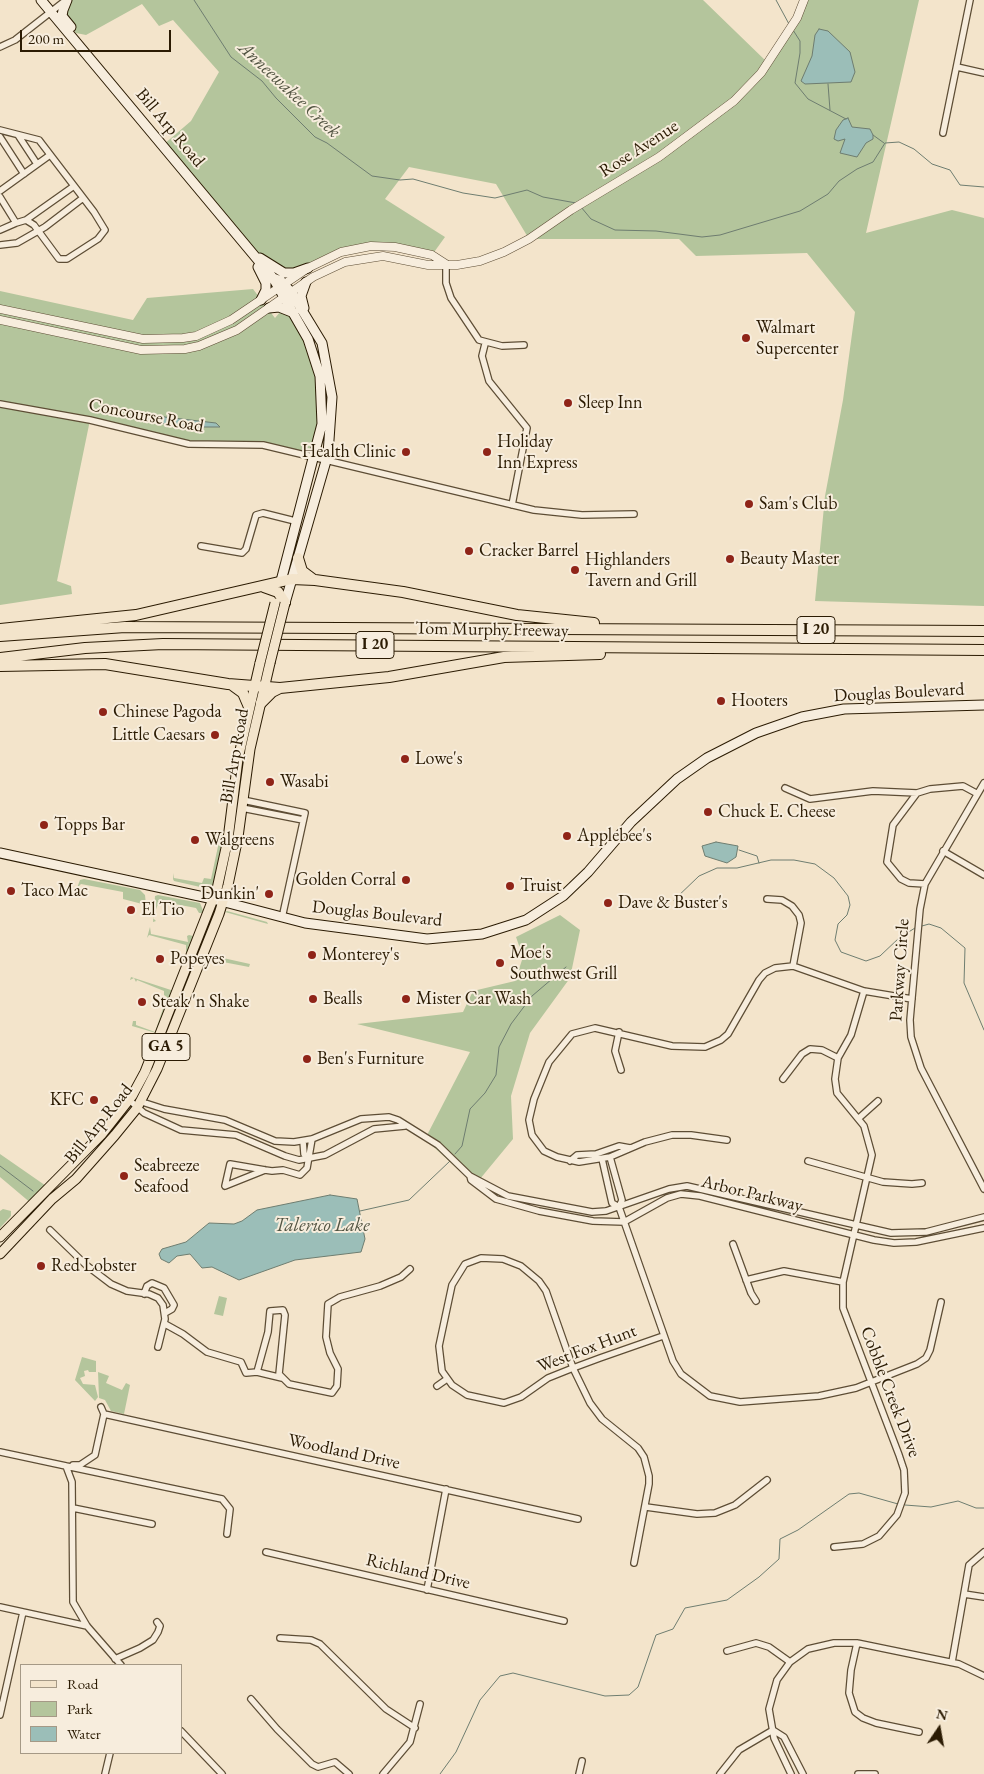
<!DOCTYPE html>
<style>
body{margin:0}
#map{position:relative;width:984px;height:1774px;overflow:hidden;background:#f3e4cb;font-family:"EB Garamond",serif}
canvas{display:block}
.legend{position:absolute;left:20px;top:1664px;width:162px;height:90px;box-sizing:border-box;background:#f7eddd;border:1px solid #a59986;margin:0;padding:6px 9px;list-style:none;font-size:15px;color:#2b1b03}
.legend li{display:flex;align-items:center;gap:10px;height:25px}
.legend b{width:25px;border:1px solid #a59986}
.north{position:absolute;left:914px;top:1704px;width:50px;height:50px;-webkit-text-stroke:4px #f7eddd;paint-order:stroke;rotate:12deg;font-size:14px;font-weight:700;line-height:20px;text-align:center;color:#2b1b03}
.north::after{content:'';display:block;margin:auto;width:18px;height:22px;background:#2b1b03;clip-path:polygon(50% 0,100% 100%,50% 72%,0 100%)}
.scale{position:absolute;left:20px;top:30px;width:151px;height:22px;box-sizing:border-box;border:2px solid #2b1b03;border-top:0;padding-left:6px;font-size:15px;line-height:18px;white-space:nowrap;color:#2b1b03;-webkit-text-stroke:4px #f7eddd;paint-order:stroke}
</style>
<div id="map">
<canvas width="984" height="1774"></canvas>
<ul class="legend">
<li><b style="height:6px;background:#f3e4cb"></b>Road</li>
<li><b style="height:14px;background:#b4c59c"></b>Park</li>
<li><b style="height:14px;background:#9bbeb8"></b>Water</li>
</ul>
<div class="north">N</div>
<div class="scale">200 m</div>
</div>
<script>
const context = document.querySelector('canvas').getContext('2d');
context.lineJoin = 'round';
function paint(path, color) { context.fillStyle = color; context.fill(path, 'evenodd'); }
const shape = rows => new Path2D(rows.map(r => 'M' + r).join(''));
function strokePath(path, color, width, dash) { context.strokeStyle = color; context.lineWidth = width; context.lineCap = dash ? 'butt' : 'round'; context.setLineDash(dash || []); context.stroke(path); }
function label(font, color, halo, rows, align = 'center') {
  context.font = font + ' "EB Garamond",serif'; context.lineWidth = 4; context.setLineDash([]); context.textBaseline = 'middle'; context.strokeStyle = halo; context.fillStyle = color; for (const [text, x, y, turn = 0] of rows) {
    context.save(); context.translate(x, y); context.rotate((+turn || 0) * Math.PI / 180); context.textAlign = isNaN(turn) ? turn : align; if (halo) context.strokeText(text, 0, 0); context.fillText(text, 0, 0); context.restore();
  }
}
const green = shape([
 [67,0,703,0,768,63,804,0,919,0,866,233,952,210,984,218,984,606,815,601,825,496,843,400,855,312,807,253,696,256,679,239,529,239,496,184,409,167,385,199,445,237,432,255,395,247,341,252,284,284,163,145,191,121,219,72,173,20,159,26,142,4,86,35,76,33,62,16],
 [253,289,275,318,291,299,321,363,327,425,319,457,263,445,189,444,90,420,57,581,71,586,72,594,0,605,0,291,133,320,147,298],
 [218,833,223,836,213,885,209,889,174,881,173,879,174,873,174,878,202,883,204,878,211,879,220,837,217,836],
 [84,879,140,890,145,895,146,905,123,899,123,892,81,884,77,888,80,880],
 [158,895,200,903,204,913,199,913,196,908,159,901,153,918,156,921,153,922,155,896],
 [227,911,267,922,268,924,225,912],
 [560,915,580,930,570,978,530,1033,511,1096,513,1139,475,1185,425,1139,470,1052,357,1024,463,1012,473,991,515,981,523,957,516,937],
 [150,927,151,934,188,942,187,936,189,935,193,936,194,939,188,952,186,952,186,945,149,935,147,938],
 [223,958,250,964,249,967,223,962],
 [131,977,174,991,156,1033,132,1026,133,1021,136,1021,136,1025,155,1032,167,997,164,995,164,991,137,980,136,982,134,978,130,980],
 [0,1154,49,1188,32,1204,0,1177],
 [3,1209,11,1211,11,1216,0,1228,0,1211],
 [219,1296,227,1298,223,1316,214,1314],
 [82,1357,96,1361,96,1372,89,1372,88,1370,84,1371,85,1376,80,1378,83,1384,95,1385,98,1397,95,1401,75,1380],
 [98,1372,109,1376,106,1383,122,1390,126,1383,130,1385,124,1414,111,1411,105,1400,99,1398]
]);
const water = shape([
 [819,29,828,31,850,52,855,72,851,82,805,84,801,81,812,56,815,35,819,29],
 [848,118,852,127,870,129,873,135,873,139,866,143,857,157,840,153,845,139,838,141,834,139,836,130,843,120,848,118],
 [139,414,216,423,220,427,178,427,133,416,139,414],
 [716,842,738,846,736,857,727,863,705,856,702,846,716,842],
 [330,1195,357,1199,365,1239,361,1252,295,1260,239,1280,212,1267,202,1268,190,1254,177,1256,169,1263,161,1259,159,1254,162,1249,186,1242,209,1223,234,1224,242,1221,257,1210,330,1195]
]);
const stream = shape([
 [194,0,231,57,262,81,276,98,315,137,327,143,372,176,400,180,413,179,463,193,495,198,527,190,543,197,576,203],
 [776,0,789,24],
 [793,30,800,41,800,53,795,83,808,99,846,119],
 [828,84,830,110],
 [873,135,884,143],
 [581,207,591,219,615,230,656,231,702,237,720,235,800,211,828,194,839,181,857,169,873,162,885,143,899,142,914,149,932,164,950,170,960,185,984,187],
 [739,850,757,856,759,863],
 [674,900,699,876,717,868,737,868,771,860,794,860,815,864,834,878,848,896,850,905,847,915,838,924,835,940,841,952,866,961,880,956,899,938,915,928],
 [922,926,929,924,941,928,965,948,964,983,984,1030],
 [455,1154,462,1146,470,1109,485,1093,496,1075,499,1047,511,1024,532,996,566,967],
 [0,1166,33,1191],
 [360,1211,409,1200,450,1161],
 [905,1505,931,1507,958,1501,976,1508,984,1508],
 [440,1774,456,1752,480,1700,500,1676,513,1673,605,1696,629,1695,638,1687,656,1635,673,1629,685,1608,727,1600,759,1577,779,1559,780,1539,798,1530,849,1494,859,1493,898,1504]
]);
const minor = shape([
 [0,47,15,40,66,0],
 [957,67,984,73],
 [0,130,39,140,94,212,105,230,98,239,67,259,59,259,34,225,26,220,16,223,0,197],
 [943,133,970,0],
 [18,135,37,164],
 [0,137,24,174],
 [0,191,50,155],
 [26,220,74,186],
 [0,230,16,223],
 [0,245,17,243,45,227,83,198],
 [446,264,446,283,451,298,479,340,502,346,524,345],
 [485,344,482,356,489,381,527,428,512,505],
 [0,404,90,420,189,444,263,445,534,510,582,515,634,514],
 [201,546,242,553,246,549,256,515,263,513,295,521],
 [984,783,925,884,920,909,910,1020,911,1037,921,1068,984,1189],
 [785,788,810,799,873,791,917,793],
 [243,800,305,813,282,918],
 [242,808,303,820],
 [943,851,984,875],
 [925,884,909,883,901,879,887,862,893,825,917,793,930,789,963,786,976,793],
 [767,899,782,900,792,906,799,915,801,923,793,966],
 [619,1032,615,1051,621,1070],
 [783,1079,802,1054,810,1049,822,1050,838,1058],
 [127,1098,144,1113,181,1130,236,1135,285,1156,299,1160,325,1155,374,1129,405,1126],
 [139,1101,164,1109,225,1120,275,1141,294,1142,312,1139,361,1119,389,1117,398,1120,438,1145,470,1176,471,1180,496,1199,539,1211,593,1221,624,1222,667,1198,681,1194,700,1196,874,1240,894,1243,916,1242,984,1228],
 [859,1118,878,1101],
 [727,1140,691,1135,672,1135,645,1142,610,1157,579,1162,557,1157,544,1151,532,1135,529,1120,534,1099,549,1062,572,1034,595,1028,672,1046,705,1047,721,1040,728,1034,759,980,765,973,775,968,793,966,864,991,912,999],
 [303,1141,304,1154,309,1159],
 [610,1157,622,1200,619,1207],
 [602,1159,612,1203,619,1207,673,1361,681,1374,710,1396,740,1402,819,1396,856,1388,917,1364,926,1358,930,1350,941,1302],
 [570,1161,577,1155,596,1154,619,1146,630,1148],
 [808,1161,883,1182,912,1184,922,1183],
 [265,1170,225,1186,230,1164,265,1170,272,1171,283,1170,300,1175,307,1168,312,1139],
 [470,1176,508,1196,592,1212,606,1211,669,1189,687,1186,891,1233,926,1232,984,1217],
 [50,1230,86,1265,111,1284,127,1291,149,1294,158,1298,163,1305,165,1319,158,1347],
 [733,1244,751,1293,756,1301],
 [746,1280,784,1271,843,1282],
 [144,1294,147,1286,152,1283,164,1288,174,1305,172,1309,165,1313],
 [165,1324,183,1334,207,1352,241,1362,246,1373,257,1372,268,1332,270,1311,283,1310,285,1315,279,1374,289,1384,332,1393,337,1386,338,1369,330,1353,326,1337,328,1304,340,1297,380,1286,401,1277,410,1269],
 [257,1372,282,1378],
 [437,1386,447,1379],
 [104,1414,578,1519],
 [0,1452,66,1466,72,1482,73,1602,87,1626,121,1665],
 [73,1465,80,1465,95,1455,104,1414,101,1407],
 [66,1466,222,1499,230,1509,227,1534],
 [646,1507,697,1514,715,1513,735,1505,767,1480],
 [73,1508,152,1524],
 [834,1547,863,1544,879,1536,897,1515,905,1493,904,1470,899,1455,843,1308,843,1282,872,1155,864,1126,837,1093,835,1079,838,1058,851,1035,864,991],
 [266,1552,564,1621],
 [634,1563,649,1484,649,1476,644,1457,638,1448,602,1419,590,1403,573,1368,546,1291,539,1281,521,1266,503,1259,481,1258,465,1264,452,1285,439,1346,442,1371,452,1385,467,1395,504,1403,521,1397,548,1378,573,1368,600,1358,663,1336],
 [427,1590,446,1489],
 [964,1594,984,1597],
 [0,1607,87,1626],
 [280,1638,311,1640,320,1644,386,1709,415,1728],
 [857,1643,851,1670,849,1693,855,1712,863,1718,876,1723,919,1732],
 [727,1651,756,1643,769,1647,790,1662],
 [115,1659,140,1648,153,1640,158,1632,160,1626,157,1622],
 [952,1662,969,1565,984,1552],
 [251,1699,277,1729,312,1764,318,1767,335,1762,349,1774],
 [0,1715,23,1612],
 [773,1730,784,1737,803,1774],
 [181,1731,222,1774],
 [105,1774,110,1753],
 [383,1774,410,1742,420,1704],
 [579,1774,582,1761],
 [720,1774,739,1750,773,1730],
 [791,1774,774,1738,769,1709,777,1680,790,1662,808,1649,834,1643,857,1643,959,1664,984,1676],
 [858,1774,875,1774]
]);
const tertiary = shape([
 [0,309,143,339,183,338,196,336,231,320,308,268,341,252,371,246,395,247,432,255,446,264],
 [0,320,141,350,185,349,199,346,237,330,313,277,345,262,383,256,428,265,457,265,480,261,504,252,529,239,571,210,659,157,734,101,761,73,797,18,804,0]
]);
const secondary = shape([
 [41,0,273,278,308,339,320,376,322,424,281,581],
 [67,0,63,10,62,16,71,27],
 [260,258,284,273,294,273,308,268],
 [258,267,266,283,266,290,261,300],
 [273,278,281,281,291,292,322,343,332,397,328,454,285,603],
 [269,308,279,307,294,313],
 [304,308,301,296,306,282],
 [0,853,213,899,305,923,427,939,482,934,526,920,563,896,588,872,631,822,677,779,707,758,756,733,802,717,844,709,984,705]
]);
const primary = shape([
 [0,1237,102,1134,132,1096,145,1072,217,889,228,839,238,759,260,663],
 [0,1254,52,1199,76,1179,115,1135,137,1108,157,1069,219,914,228,885,238,837,250,749,270,663]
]);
const motorway = shape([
 [298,558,302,571,314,580],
 [264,587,278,592,285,603],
 [0,629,136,615,292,579,315,580,403,592,517,615,594,623],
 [0,636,125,627,984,631],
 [0,658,85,648,163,644,984,650],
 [0,666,105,664,228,684,280,688,389,677,504,657,600,654],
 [232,685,243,693,249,707],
 [261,703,272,692,280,688]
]);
const primaryBridge = shape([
 [260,663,275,603],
 [270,663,285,603]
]);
const markers = [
 [746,338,5,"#8f2418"],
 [568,403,5,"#8f2418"],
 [406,452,5,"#8f2418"],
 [487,452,5,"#8f2418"],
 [749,504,5,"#8f2418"],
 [469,551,5,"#8f2418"],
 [730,559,5,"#8f2418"],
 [575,570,5,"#8f2418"],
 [721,701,5,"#8f2418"],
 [103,712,5,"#8f2418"],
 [215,735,5,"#8f2418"],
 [405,759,5,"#8f2418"],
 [270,782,5,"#8f2418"],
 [708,812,5,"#8f2418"],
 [44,825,5,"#8f2418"],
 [567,836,5,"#8f2418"],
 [195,840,5,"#8f2418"],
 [406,880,5,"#8f2418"],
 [510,886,5,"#8f2418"],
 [11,891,5,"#8f2418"],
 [269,894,5,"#8f2418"],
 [608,903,5,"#8f2418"],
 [131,910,5,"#8f2418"],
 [312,955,5,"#8f2418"],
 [160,959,5,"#8f2418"],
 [500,963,5,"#8f2418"],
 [313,999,5,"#8f2418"],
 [406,999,5,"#8f2418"],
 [142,1002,5,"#8f2418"],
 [307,1059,5,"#8f2418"],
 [94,1100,5,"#8f2418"],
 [124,1176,5,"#8f2418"],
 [41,1266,5,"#8f2418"]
];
const shields = [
 [816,630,38],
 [375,645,38],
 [166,1047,48]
];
const shieldNames = [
 ["I 20",816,630],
 ["I 20",375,645],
 ["GA 5",166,1047]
];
const streetNames = [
 ["Bill Arp Road",170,128,50],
 ["Rose Avenue",639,149,-33],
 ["Concourse Road",146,416,11],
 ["Tom Murphy Freeway",492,630,1],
 ["Douglas Boulevard",899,693,-3],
 ["Bill Arp Road",235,756,-80],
 ["Douglas Boulevard",377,914,6],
 ["Parkway Circle",900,970,-86],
 ["Bill Arp Road",99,1124,-51],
 ["Arbor Parkway",752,1194,14],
 ["West Fox Hunt",587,1349,-21],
 ["Cobble Creek Drive",890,1392,69],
 ["Woodland Drive",344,1452,12],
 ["Richland Drive",418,1572,13]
];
const poiNames = [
 ["Walmart",756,328],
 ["Supercenter",756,349],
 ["Sleep Inn",578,403],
 ["Holiday",497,442],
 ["Inn Express",497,463],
 ["Health Clinic",396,452,"right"],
 ["Sam's Club",759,504],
 ["Cracker Barrel",479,551],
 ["Beauty Master",740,559],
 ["Highlanders",585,560],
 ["Tavern and Grill",585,581],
 ["Hooters",731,701],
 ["Chinese Pagoda",113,712],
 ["Little Caesars",205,735,"right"],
 ["Lowe's",415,759],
 ["Wasabi",280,782],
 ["Chuck E. Cheese",718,812],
 ["Topps Bar",54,825],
 ["Applebee's",577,836],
 ["Walgreens",205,840],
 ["Golden Corral",396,880,"right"],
 ["Truist",520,886],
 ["Taco Mac",21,891],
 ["Dunkin'",259,894,"right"],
 ["Dave & Buster's",618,903],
 ["El Tio",141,910],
 ["Moe's",510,953],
 ["Southwest Grill",510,974],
 ["Monterey's",322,955],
 ["Popeyes",170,959],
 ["Bealls",323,999],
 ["Mister Car Wash",416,999],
 ["Steak 'n Shake",152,1002],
 ["Ben's Furniture",317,1059],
 ["KFC",84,1100,"right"],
 ["Seabreeze",134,1166],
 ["Seafood",134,1187],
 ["Red Lobster",51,1266]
];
const waterNames = [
 ["Anneewakee Creek",289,90,43],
 ["Talerico Lake",322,1226]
];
paint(green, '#b4c59c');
paint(water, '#9bbeb8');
strokePath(water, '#6e7d70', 1);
strokePath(stream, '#6e7d70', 1);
strokePath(minor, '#5d4d35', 8);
strokePath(tertiary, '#5d4d35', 9);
strokePath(secondary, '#2b1b03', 11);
strokePath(primary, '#2b1b03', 11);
strokePath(motorway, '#2b1b03', 12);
strokePath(minor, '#f7eddd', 5.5);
strokePath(tertiary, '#f7eddd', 8);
strokePath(secondary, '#f7eddd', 9);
strokePath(primary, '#f3e4cb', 9);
strokePath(motorway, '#f3e4cb', 10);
strokePath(primaryBridge, '#2b1b03', 11, []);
strokePath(primaryBridge, '#f3e4cb', 9);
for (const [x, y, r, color] of markers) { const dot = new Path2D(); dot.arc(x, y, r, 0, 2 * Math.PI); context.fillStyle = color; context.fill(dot); strokePath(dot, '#f7eddd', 2); }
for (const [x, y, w] of shields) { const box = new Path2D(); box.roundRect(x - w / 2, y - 13.5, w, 27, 4); context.fillStyle = '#f7eddd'; context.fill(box); strokePath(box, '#2b1b03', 1); }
label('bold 16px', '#2b1b03', null, shieldNames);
label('18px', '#2b1b03', '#f7eddd', streetNames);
label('18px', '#2b1b03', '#f7eddd', poiNames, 'left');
label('italic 19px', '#525442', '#f7eddd', waterNames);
</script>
